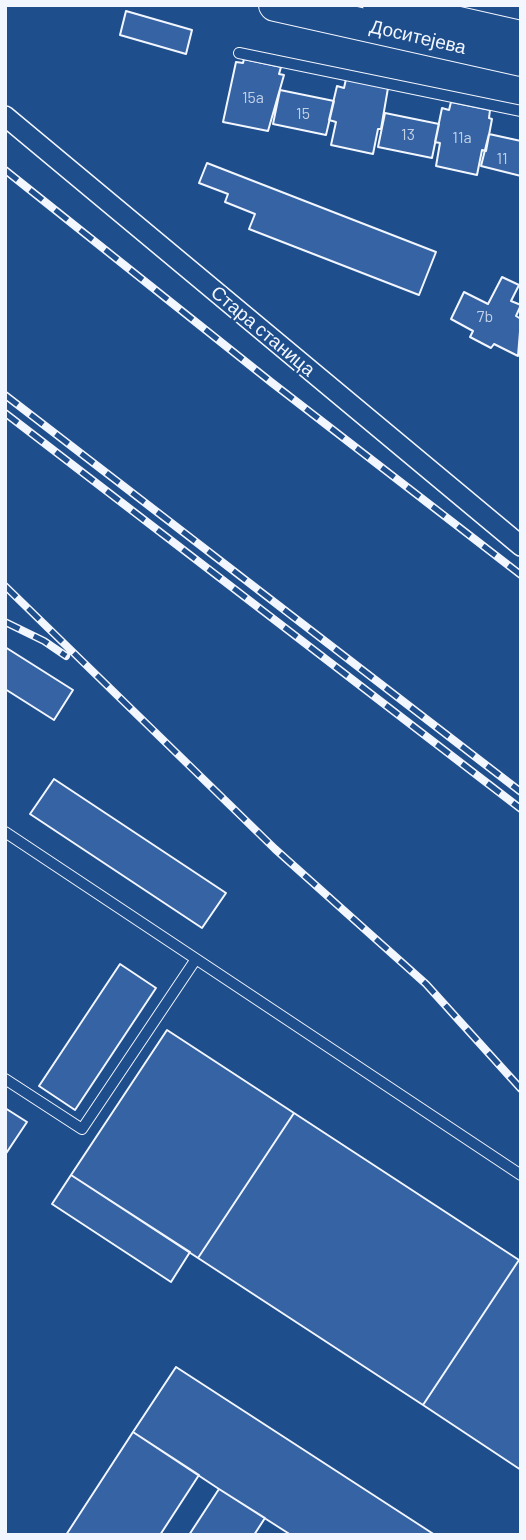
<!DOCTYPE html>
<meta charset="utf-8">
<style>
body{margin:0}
#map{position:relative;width:526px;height:1540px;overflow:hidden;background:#1f4e8c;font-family:Barlow,sans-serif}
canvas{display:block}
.frame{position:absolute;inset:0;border:7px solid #f2f6ff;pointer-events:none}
</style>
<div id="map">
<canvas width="526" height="1540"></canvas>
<div class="frame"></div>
</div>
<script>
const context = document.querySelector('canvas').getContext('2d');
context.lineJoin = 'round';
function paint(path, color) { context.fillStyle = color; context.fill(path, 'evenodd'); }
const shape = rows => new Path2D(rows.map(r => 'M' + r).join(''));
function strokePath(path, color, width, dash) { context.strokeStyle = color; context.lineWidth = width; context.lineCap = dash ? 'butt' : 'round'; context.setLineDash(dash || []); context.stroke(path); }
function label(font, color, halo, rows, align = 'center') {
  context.font = font + ' Barlow,sans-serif'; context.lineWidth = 5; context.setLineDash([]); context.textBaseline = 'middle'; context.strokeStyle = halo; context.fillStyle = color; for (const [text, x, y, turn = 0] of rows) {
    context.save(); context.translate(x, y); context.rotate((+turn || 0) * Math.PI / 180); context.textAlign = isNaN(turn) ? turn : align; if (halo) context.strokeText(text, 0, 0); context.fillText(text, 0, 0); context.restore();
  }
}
const building = shape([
 [126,11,192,30,186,54,120,35,126,11],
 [244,59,281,67,279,74,284,75,268,131,223,122,236,62,243,63,244,59],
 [346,79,388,88,381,129,378,129,373,154,331,145,336,122,329,120,337,86,344,88,346,79],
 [280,90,334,101,326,135,273,124,280,90],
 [451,102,490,110,489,118,492,119,486,151,482,150,477,175,436,166,440,143,435,142,442,108,449,110,451,102],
 [385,113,439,124,432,158,378,147,385,113],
 [489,134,521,141,521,176,481,166,489,134],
 [207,163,436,252,419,295,249,229,255,214,225,202,228,194,199,183,207,163],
 [502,277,519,285,511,301,521,305,516,316,521,319,518,356,494,344,491,348,470,337,473,331,451,319,464,292,488,304,502,277],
 [5,647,73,690,54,720,5,689,5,647],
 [54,779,226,893,202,928,30,814,54,779],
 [120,964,156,988,75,1110,39,1086,120,964],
 [167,1030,294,1113,198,1258,71,1175,167,1030],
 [5,1108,27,1122,5,1155,5,1108],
 [294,1113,519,1260,423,1405,198,1258,294,1113],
 [71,1175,190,1252,171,1282,52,1204,71,1175],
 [519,1260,521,1262,521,1470,423,1405,519,1260],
 [176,1367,435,1535,291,1535,219,1489,133,1432,176,1367],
 [133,1432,199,1475,160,1535,66,1535,133,1432],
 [219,1489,265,1518,254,1535,189,1535,219,1489]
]);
const service = shape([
 [239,53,521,111],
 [5,832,521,1175],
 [5,1079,82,1129,196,959]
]);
const minor = shape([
 [5,116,521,546]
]);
const primary = shape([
 [275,5,521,60],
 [379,5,521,37]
]);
const rail = shape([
 [5,170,271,382,521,575],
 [5,395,521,792],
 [5,413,521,809],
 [5,586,275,849,426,984,521,1089],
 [5,622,44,641,66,656]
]);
const numberNames = [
 ["15a",253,98],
 ["15",303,114],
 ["13",408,135],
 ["11a",462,138],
 ["11",502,159],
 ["7b",485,317]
];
const streetNames = [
 ["Доситејева",418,37,13],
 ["Стара станица",263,331,40]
];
paint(building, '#3563a3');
strokePath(building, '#f2f6ff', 2);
strokePath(service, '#f2f6ff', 12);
strokePath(minor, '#f2f6ff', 22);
strokePath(primary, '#f2f6ff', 34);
strokePath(service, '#1f4e8c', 10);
strokePath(minor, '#1f4e8c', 19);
strokePath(primary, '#1f4e8c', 32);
strokePath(rail, '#f2f6ff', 8);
strokePath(rail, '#1f4e8c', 5, [16]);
label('16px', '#c3d1e8', null, numberNames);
label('19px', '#f2f6ff', '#1f4e8c', streetNames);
</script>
